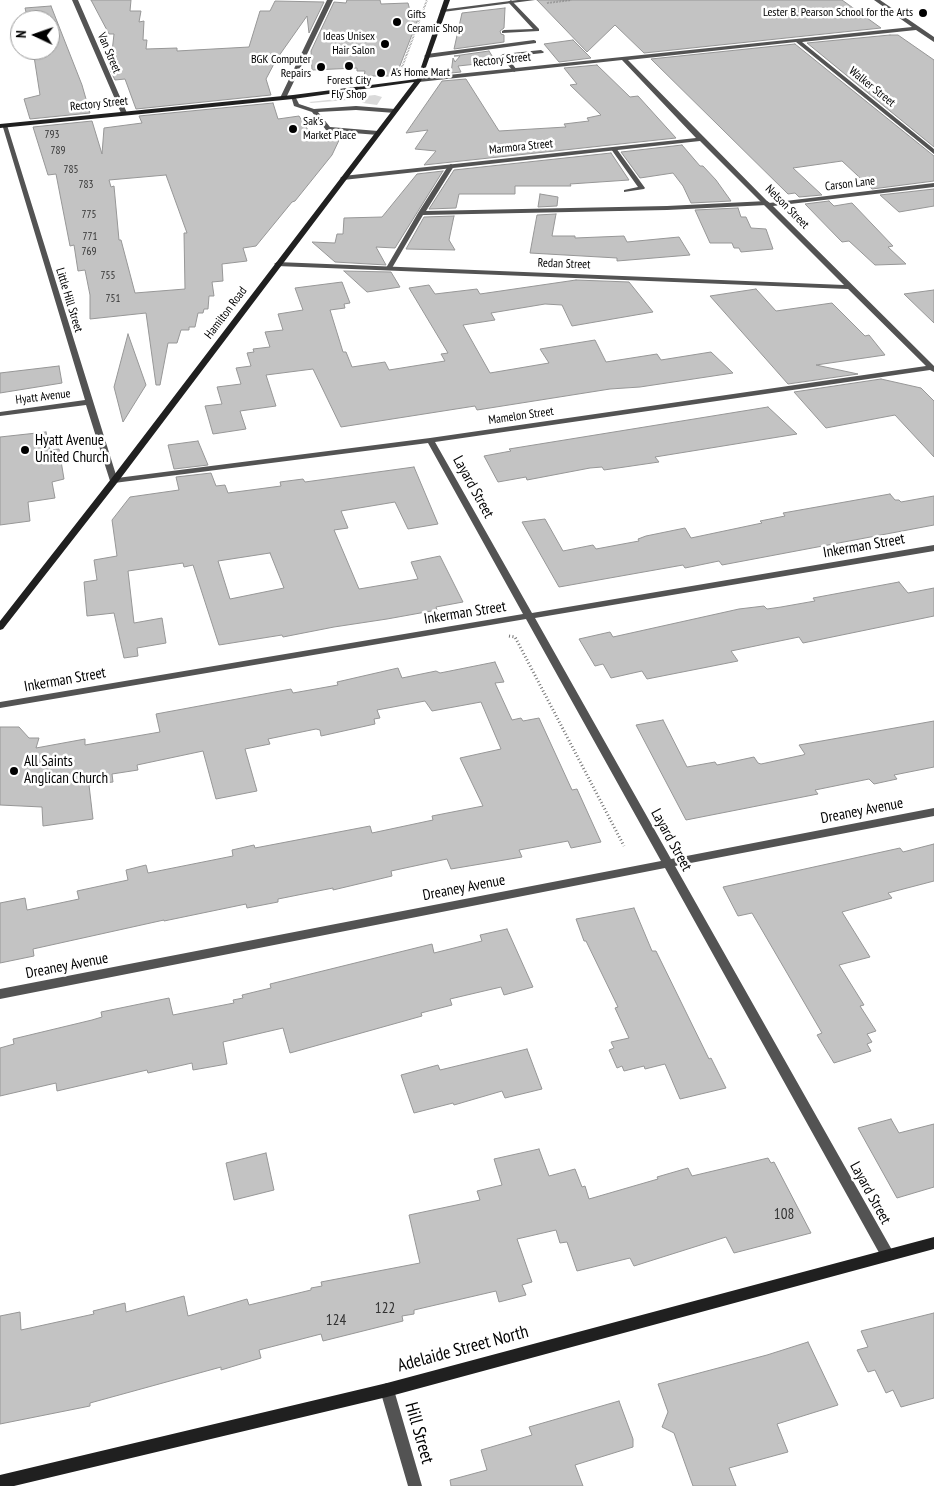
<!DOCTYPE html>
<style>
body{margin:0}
#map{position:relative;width:934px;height:1486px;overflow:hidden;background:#fff;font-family:"PT Sans Narrow",sans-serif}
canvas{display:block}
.north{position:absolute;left:10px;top:10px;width:50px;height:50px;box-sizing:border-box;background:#fff;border:1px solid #999;border-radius:50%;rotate:273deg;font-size:14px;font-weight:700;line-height:20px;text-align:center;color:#000}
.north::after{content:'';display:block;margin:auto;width:18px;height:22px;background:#000;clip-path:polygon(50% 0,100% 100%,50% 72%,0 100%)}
</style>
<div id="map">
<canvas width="934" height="1486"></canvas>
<div class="north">N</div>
</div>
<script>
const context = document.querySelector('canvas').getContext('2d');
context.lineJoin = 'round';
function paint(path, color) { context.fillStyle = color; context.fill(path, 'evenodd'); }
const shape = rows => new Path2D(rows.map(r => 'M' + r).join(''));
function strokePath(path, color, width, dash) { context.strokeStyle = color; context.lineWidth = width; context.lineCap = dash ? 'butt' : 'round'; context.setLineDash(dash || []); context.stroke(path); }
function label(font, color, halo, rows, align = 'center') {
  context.font = font + ' "PT Sans Narrow",sans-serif'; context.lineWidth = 5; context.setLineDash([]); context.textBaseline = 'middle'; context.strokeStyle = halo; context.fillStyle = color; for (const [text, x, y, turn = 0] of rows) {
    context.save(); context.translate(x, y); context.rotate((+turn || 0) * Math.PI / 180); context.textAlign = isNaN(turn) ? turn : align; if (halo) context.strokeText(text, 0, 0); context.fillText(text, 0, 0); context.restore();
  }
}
const green = shape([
 [375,95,382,97,377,105,363,103,359,99,311,103,309,102]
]);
const building = shape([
 [91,0,131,0,130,11,141,11,139,22,144,21,143,40,147,40,146,49,177,48,177,51,249,47,260,11,270,11,275,1,324,2,309,33,307,16,276,60,266,79,271,95,136,109,125,79,115,80,110,70,114,34,109,34,91,0],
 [347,0,380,0,381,4,408,3,411,14,420,14,396,76,364,76,365,71,357,71,357,68,312,70,311,51,334,2,346,3,347,0],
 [537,0,842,0,881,28,644,53,615,25,587,52,537,0],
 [51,6,82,85,90,113,30,119,24,99,40,95,33,50,50,50,50,20,28,20,25,8,51,6],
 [505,8,504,28,500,31,501,34,504,35,504,42,454,49,462,13,505,8],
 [890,35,898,35,934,60,934,147,807,43,890,35],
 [573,40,591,58,559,62,544,44,573,40],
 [795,44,934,156,934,181,872,189,842,161,793,168,822,195,799,197,795,193,788,194,651,59,795,44],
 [489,51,496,62,458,66,461,72,451,73,453,58,455,62,460,56,454,56,489,51],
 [597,65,630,97,638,96,676,138,424,165,436,151,415,149,428,130,406,133,442,81,466,79,499,131,566,127,564,124,589,121,587,118,601,115,570,85,577,84,564,68,597,65],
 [273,103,278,119,299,116,314,139,341,136,332,155,295,201,292,202,256,246,243,248,247,261,222,264,223,281,212,282,214,296,209,296,208,309,204,309,203,313,198,313,195,327,189,327,189,330,181,330,177,343,168,343,160,385,156,385,146,313,90,319,90,295,85,270,78,271,74,245,70,246,56,174,48,175,33,127,92,121,102,154,104,128,142,123,139,116,273,103],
 [166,175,187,233,184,233,185,289,135,293,121,240,119,240,114,186,111,187,109,180,166,175],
 [682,145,700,166,703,166,716,180,731,201,691,203,683,186,673,173,640,178,621,152,682,145],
 [611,153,629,180,570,184,571,186,515,186,515,194,459,194,456,208,429,209,454,170,611,153],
 [443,171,395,248,376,247,386,265,335,262,312,242,335,243,337,234,343,234,344,218,382,217,417,174,443,171],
 [934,189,934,206,899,212,880,195,934,189],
 [540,194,558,197,557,206,538,207,540,194],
 [829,201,834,206,852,203,893,246,888,247,906,264,875,265,849,241,842,242,805,204,829,201],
 [738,208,741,217,746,217,751,228,766,229,773,249,741,252,739,248,734,248,732,243,710,243,695,210,738,208],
 [556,214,552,236,575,236,575,238,624,236,627,242,679,237,690,255,617,261,617,258,530,253,537,215,556,214],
 [454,216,449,240,455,250,406,249,424,217,454,216],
 [344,271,391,272,400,287,367,292,344,271],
 [576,280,629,282,653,312,572,326,562,305,545,304,491,313,495,320,463,325,490,373,549,363,540,349,595,340,606,362,657,354,661,360,711,352,733,373,640,387,610,389,477,410,475,406,341,427,313,369,266,375,276,406,240,411,246,429,213,434,205,406,222,404,217,387,241,384,236,368,251,366,247,353,254,352,253,349,270,347,265,332,283,330,278,314,303,310,295,288,342,282,350,303,344,304,345,308,330,310,343,352,346,352,352,367,385,362,389,370,445,361,441,354,448,353,409,288,429,285,435,294,477,289,480,294,576,280],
 [756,289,776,311,832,303,865,336,869,335,885,355,816,365,858,374,788,384,710,296,756,289],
 [934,290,934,323,904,294,934,290],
 [128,334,146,385,123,422,114,387,128,334],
 [59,366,62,383,0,393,0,373,59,366],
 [881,379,921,388,934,401,934,457,895,415,826,428,794,392,881,379],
 [768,407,797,434,655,457,659,462,604,470,602,467,590,468,527,480,526,477,498,482,484,456,511,451,509,449,768,407],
 [46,432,50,450,59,449,64,479,52,482,55,498,28,502,30,521,0,525,0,437,46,432],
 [198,441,208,465,174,469,168,445,198,441],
 [414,467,438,524,408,529,395,502,341,511,348,528,334,530,359,589,418,579,411,562,440,556,463,602,436,607,437,610,387,619,334,627,283,637,282,635,219,645,193,565,184,567,183,563,128,571,134,623,162,618,166,643,137,648,138,656,124,658,114,613,87,616,84,582,97,580,94,560,117,556,112,520,130,497,179,490,176,477,211,473,216,486,225,485,228,493,281,486,280,482,303,479,305,482,414,467],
 [270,553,284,588,230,599,218,561,270,553],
 [890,494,895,500,899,500,901,502,934,496,934,525,722,565,719,561,685,568,683,565,559,587,522,522,545,519,563,551,593,545,596,549,639,541,638,539,646,536,685,528,691,538,762,523,760,521,785,516,783,513,890,494],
 [899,582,908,593,934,588,934,616,803,643,799,637,731,651,738,661,647,679,642,671,611,678,603,664,595,666,579,639,610,632,613,637,739,609,764,606,767,609,781,607,815,601,813,598,899,582],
 [495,662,504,682,495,683,512,720,521,718,523,721,539,718,572,790,577,789,601,842,571,848,568,841,519,850,522,857,451,869,447,859,391,871,392,876,333,890,333,888,278,899,278,902,247,908,246,904,164,921,164,920,33,949,34,956,0,963,0,903,25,898,27,910,79,899,77,891,128,880,126,870,146,865,148,873,233,856,232,850,254,845,255,848,370,826,372,833,433,820,432,816,483,806,460,758,501,749,481,702,432,711,425,701,377,710,380,718,374,719,375,724,321,736,320,730,316,729,268,739,270,744,245,749,257,791,216,799,203,751,137,765,138,770,112,774,113,782,89,785,93,819,43,826,42,807,0,805,0,727,19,727,29,738,39,738,36,748,85,739,85,745,160,732,156,714,291,689,293,693,338,685,337,682,398,668,402,678,436,671,440,673,495,662],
 [663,720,687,767,715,762,717,765,754,757,758,763,761,764,803,755,805,754,799,745,934,721,934,767,894,775,897,779,874,784,869,779,815,790,818,794,686,820,636,725,663,720],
 [934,844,934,881,888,893,892,898,842,912,870,957,839,965,864,1005,860,1006,876,1031,867,1034,872,1042,867,1044,871,1051,834,1063,817,1035,822,1033,752,913,738,916,723,887,900,848,903,852,934,844],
 [634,908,652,951,656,951,709,1059,711,1058,726,1088,680,1099,665,1064,645,1069,644,1066,624,1071,622,1066,617,1068,609,1050,614,1048,611,1042,629,1038,615,1008,618,1007,586,941,584,941,576,919,634,908],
 [507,929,533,987,504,995,501,987,450,999,452,1005,421,1013,422,1016,290,1053,283,1028,223,1042,227,1064,193,1070,192,1063,148,1073,147,1070,57,1091,56,1083,0,1096,0,1048,14,1044,13,1039,92,1020,102,1017,101,1012,169,998,173,1015,234,1003,233,1000,243,998,242,995,271,988,270,984,432,944,434,953,482,941,480,935,507,929],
 [527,1049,542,1089,505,1098,502,1091,454,1105,453,1103,414,1113,401,1075,438,1065,440,1070,527,1049],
 [891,1119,899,1133,934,1124,934,1187,897,1198,858,1128,891,1119],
 [539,1149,549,1176,575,1169,582,1187,585,1186,589,1199,658,1179,657,1177,688,1168,692,1176,768,1158,771,1163,774,1162,811,1233,734,1253,726,1237,634,1266,630,1258,577,1271,567,1242,560,1243,556,1230,517,1239,532,1282,522,1285,526,1295,499,1302,496,1291,414,1310,414,1314,402,1316,403,1321,323,1341,321,1334,259,1350,261,1358,221,1370,221,1367,90,1403,90,1406,0,1424,0,1316,20,1312,21,1330,94,1314,93,1311,125,1303,126,1312,184,1296,188,1316,247,1299,249,1305,311,1290,311,1288,322,1286,321,1282,420,1263,409,1215,480,1200,477,1191,502,1185,494,1159,539,1149],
 [266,1153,274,1190,234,1200,226,1163,266,1153],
 [934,1313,934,1398,901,1407,893,1390,886,1393,875,1370,868,1372,857,1350,868,1347,861,1331,934,1313],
 [808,1342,838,1405,777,1424,788,1452,729,1468,736,1486,693,1486,674,1433,662,1427,668,1412,658,1384,767,1355,808,1342],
 [619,1401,633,1439,633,1447,575,1465,583,1486,451,1486,450,1480,487,1470,481,1450,532,1435,529,1427,619,1401]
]);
const pathFar1 = shape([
 [547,3,571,0],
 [401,70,427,0]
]);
const path = shape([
 [509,636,515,637,624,846]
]);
const lane = shape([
 [511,0,539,29,539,31,502,33,502,31,504,30,533,29,509,3,508,2,511,0],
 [534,40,536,41,536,43,427,58,424,56,427,54,534,40],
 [541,50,544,52,543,53,507,57,517,70,514,72,500,56,503,54,541,50],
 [291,96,295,96,299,104,314,109,356,106,395,109,398,111,395,113,356,110,318,112,330,127,378,131,381,133,378,135,328,131,326,130,312,112,294,106,291,96],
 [612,148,616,148,645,188,644,189,624,192,624,190,638,187,611,149,612,148],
 [451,164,454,166,426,211,667,206,767,201,770,203,767,205,667,210,423,215,392,268,387,269,386,268,418,213,448,166,451,164]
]);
const street = shape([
 [72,0,78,0,127,113,126,114,121,113,72,0],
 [327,0,333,0,286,98,281,99,280,98,327,0],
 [518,0,535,0,443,12,440,10,518,0],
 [874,0,880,0,934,37,934,42,916,30,802,42,934,149,934,154,796,42,628,60,769,203,934,183,934,187,773,206,934,366,934,372,930,370,435,442,532,613,934,545,934,551,535,618,671,859,934,808,934,816,675,866,892,1250,894,1254,892,1258,887,1260,882,1258,665,868,0,999,0,989,661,861,526,619,0,708,0,702,523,614,428,443,114,483,110,481,86,405,0,416,0,412,85,400,2,124,7,125,117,478,430,438,926,366,848,289,277,266,274,264,277,262,844,285,700,141,343,180,340,178,343,176,696,138,622,60,419,82,416,80,419,78,912,27,874,0],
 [387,1383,392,1385,394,1390,422,1486,408,1486,380,1390,382,1385,387,1383]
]);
const secondary = shape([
 [444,0,450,0,421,81,117,483,3,629,0,630,0,621,111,479,414,82,293,99,0,128,0,124,293,95,417,79,444,0],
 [934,1237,934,1249,387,1397,14,1486,0,1486,0,1475,387,1383,934,1237]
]);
const markers = [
 [923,13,5,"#000"],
 [397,22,5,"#000"],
 [385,44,5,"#000"],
 [349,66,5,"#000"],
 [321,67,5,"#000"],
 [381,73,5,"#000"],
 [293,129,5,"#000"],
 [25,450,5,"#000"],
 [14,771,5,"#000"]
];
const farNumbernames = [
 ["793",52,135],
 ["789",58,151],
 ["785",71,170],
 ["783",86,185],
 ["775",89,215],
 ["771",90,237],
 ["769",89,252],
 ["755",108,276],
 ["751",113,299]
];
const farPoinames = [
 ["Lester B. Pearson School for the Arts",913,13],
 ["Gifts",407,15,"left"],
 ["Ceramic Shop",407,29,"left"],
 ["Ideas Unisex",375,37],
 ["Hair Salon",375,51],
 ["BGK Computer",311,60],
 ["Repairs",311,74],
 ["A's Home Mart",391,73,"left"],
 ["Forest City",349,81,"center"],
 ["Fly Shop",349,95,"center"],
 ["Sak's",303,122,"left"],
 ["Market Place",303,136,"left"]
];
const farStreetnames = [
 ["Van Street",109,53,67],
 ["Rectory Street",502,60,-6],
 ["Walker Street",872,87,39],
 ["Rectory Street",99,104,-6],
 ["Marmora Street",521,147,-6],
 ["Carson Lane",850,184,-7],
 ["Nelson Street",787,207,45],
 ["Redan Street",564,264,2],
 ["Little Hill Street",69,300,73],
 ["Hamilton Road",226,313,-53],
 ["Hyatt Avenue",43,397,-7],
 ["Mamelon Street",521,416,-8]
];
const poiNames = [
 ["Hyatt Avenue",35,441],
 ["United Church",35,458],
 ["All Saints",24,762],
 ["Anglican Church",24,779]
];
const streetNames = [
 ["Layard Street",473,487,61],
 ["Inkerman Street",864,546,-10],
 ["Inkerman Street",465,613,-9],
 ["Inkerman Street",65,680,-10],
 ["Dreaney Avenue",862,811,-11],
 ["Layard Street",671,840,61],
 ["Dreaney Avenue",464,888,-11],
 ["Dreaney Avenue",67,966,-11],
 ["Layard Street",870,1193,61]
];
const nearNumbernames = [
 ["108",784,1215],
 ["122",385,1309],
 ["124",336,1321]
];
const nearStreetnames = [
 ["Adelaide Street North",463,1349,-15],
 ["Hill Street",419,1433,74]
];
paint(green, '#dadada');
paint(building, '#c3c3c3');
strokePath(building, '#979797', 1);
strokePath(pathFar1, '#757575', 2, [0.5, 1]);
strokePath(path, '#757575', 3, [1, 2.5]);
paint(lane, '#535353');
paint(street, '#535353');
paint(secondary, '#202020');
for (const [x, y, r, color] of markers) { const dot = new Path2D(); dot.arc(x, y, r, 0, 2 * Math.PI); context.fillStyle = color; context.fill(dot); strokePath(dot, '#fff', 2); }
label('11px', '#313131', null, farNumbernames);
label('12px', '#000', '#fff', farPoinames, 'right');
label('12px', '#000', '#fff', farStreetnames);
label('15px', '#000', '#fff', poiNames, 'left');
label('15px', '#000', '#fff', streetNames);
label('15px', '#313131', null, nearNumbernames);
label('18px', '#000', '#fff', nearStreetnames);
</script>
